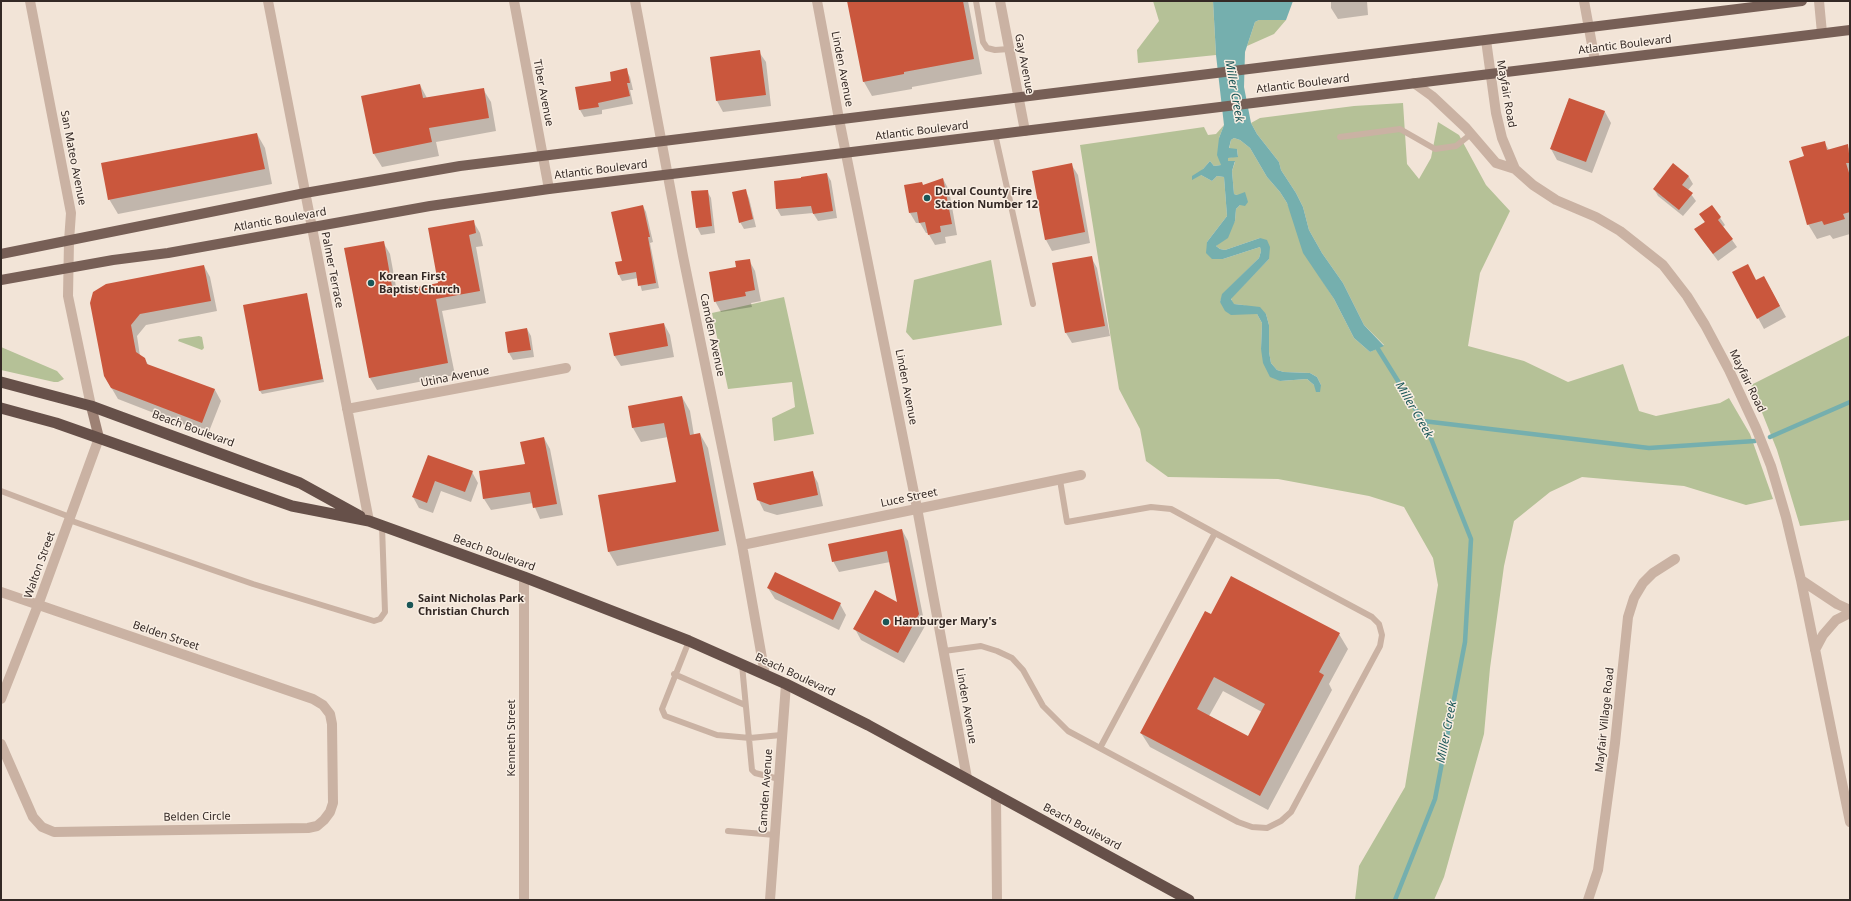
<!DOCTYPE html>
<style>
body{margin:0}
#map{position:relative;width:1851px;height:901px;overflow:hidden;background:#f2e4d7;font-family:"Noto Sans",sans-serif}
canvas{display:block}
.frame{position:absolute;inset:0;border:2px solid #342925;pointer-events:none}
</style>
<div id="map">
<canvas width="1851" height="901"></canvas>
<div class="frame"></div>
</div>
<script>
const context = document.querySelector('canvas').getContext('2d');
context.lineJoin = 'round';
function paint(path, color) { context.fillStyle = color; context.fill(path, 'evenodd'); }
const shape = rows => new Path2D(rows.map(r => 'M' + r).join(''));
function strokePath(path, color, width, dash) { context.strokeStyle = color; context.lineWidth = width; context.lineCap = dash ? 'butt' : 'round'; context.setLineDash(dash || []); context.stroke(path); }
function label(font, color, halo, rows, align = 'center') {
  context.font = font + ' "Noto Sans",sans-serif'; context.lineWidth = 3; context.setLineDash([]); context.textBaseline = 'middle'; context.strokeStyle = halo; context.fillStyle = color; for (const [text, x, y, turn = 0] of rows) {
    context.save(); context.translate(x, y); context.rotate((+turn || 0) * Math.PI / 180); context.textAlign = isNaN(turn) ? turn : align; if (halo) context.strokeText(text, 0, 0); context.fillText(text, 0, 0); context.restore();
  }
}
const green = shape([
 [1153,1,1213,1,1216,55,1138,63,1137,50,1159,21],
 [1259,20,1286,20,1274,34,1247,46,1255,22],
 [1403,103,1407,164,1419,179,1431,158,1438,122,1459,135,1486,185,1510,211,1480,273,1468,346,1524,361,1568,382,1623,364,1639,411,1656,416,1720,403,1729,398,1750,434,1773,499,1746,505,1684,486,1582,477,1550,492,1514,521,1504,566,1490,668,1484,734,1444,877,1434,900,1355,900,1359,866,1405,787,1438,585,1433,558,1404,507,1369,496,1278,479,1168,477,1146,461,1140,429,1119,389,1080,145,1204,127,1208,135,1216,134,1224,125,1219,138,1221,165,1214,166,1210,161,1203,169,1201,175,1212,181,1217,176,1224,177,1227,216,1207,242,1223,259,1260,247,1261,251,1259,258,1223,294,1220,302,1244,313,1257,314,1262,323,1261,349,1280,381,1307,379,1314,385,1321,385,1317,377,1310,373,1284,372,1277,370,1271,363,1269,352,1269,325,1266,314,1243,305,1233,304,1231,298,1269,259,1260,238,1225,250,1220,249,1216,246,1235,221,1236,209,1240,205,1237,195,1234,194,1232,171,1235,162,1228,161,1228,158,1238,156,1237,149,1229,149,1231,140,1234,138,1240,140,1250,148,1267,177,1280,192,1287,203,1320,277,1334,299,1354,338,1370,352,1384,345,1364,325,1343,283,1322,253,1309,230,1303,207,1296,193,1281,170,1279,162,1257,134,1251,123,1260,118,1354,106],
 [991,260,1002,325,913,340,906,332,914,280],
 [784,297,814,434,774,441,772,418,795,407,792,382,728,389,712,313],
 [1850,335,1850,520,1800,526,1777,450,1751,385],
 [199,336,202,337,204,348,202,350,178,341,179,339],
 [1,347,57,371,64,379,58,382,54,382,1,370]
]);
const water = shape([
 [1213,1,1293,1,1286,20,1259,20,1255,22,1245,52,1244,87,1251,123,1257,134,1279,162,1281,170,1296,193,1303,207,1309,230,1322,253,1343,283,1364,325,1384,346,1370,352,1354,338,1334,299,1303,253,1287,203,1280,192,1267,177,1250,148,1240,140,1234,138,1231,140,1229,148,1237,149,1238,157,1228,158,1228,161,1235,161,1232,171,1234,194,1237,195,1245,192,1248,202,1245,206,1240,205,1236,209,1235,221,1228,238,1216,246,1220,249,1225,250,1260,238,1267,240,1270,247,1269,259,1231,299,1234,304,1260,307,1266,314,1269,325,1269,352,1271,363,1277,370,1284,372,1310,373,1317,377,1321,385,1320,392,1316,392,1314,385,1307,379,1280,381,1270,377,1263,363,1261,349,1262,323,1257,314,1231,315,1225,311,1220,302,1222,294,1259,258,1261,251,1260,247,1223,259,1212,259,1206,253,1207,242,1227,216,1224,177,1217,176,1212,181,1201,175,1192,180,1192,176,1203,169,1210,161,1214,166,1221,165,1217,155,1219,138,1224,125,1216,55]
]);
const shadow = shape([
 [848,1,968,1,982,74,912,87,912,89,872,96,864,82],
 [1331,1,1367,1,1368,15,1338,19,1331,8],
 [759,52,766,62,771,106,723,112,717,101,711,58],
 [626,70,630,77,633,90,630,90,633,104,602,110,602,114,584,117,580,110,576,88,613,81],
 [420,85,427,98,483,89,491,102,496,131,436,142,439,156,382,167,374,154],
 [1569,99,1605,112,1611,123,1592,173,1557,160,1551,149],
 [257,134,265,148,272,184,118,214,109,199],
 [1824,142,1829,150,1847,146,1850,150,1850,234,1833,239,1830,235,1817,239,1808,224,1805,157],
 [1071,164,1078,175,1090,243,1052,251,1046,240],
 [1674,165,1689,177,1693,184,1688,190,1696,201,1683,216,1658,196,1654,189],
 [827,174,831,181,837,218,818,221,813,213,781,216,777,209,775,182,803,179],
 [943,179,949,190,957,235,945,237,946,243,935,245,928,233,926,233,920,223,916,223,910,213,923,186],
 [745,190,749,198,756,227,744,229,740,222],
 [707,191,711,198,715,233,701,235,697,227],
 [643,206,646,212,653,242,650,243,659,288,642,291,638,278,622,281,619,275,616,263,623,261],
 [1712,206,1725,225,1723,227,1737,247,1718,261,1695,230,1705,222,1700,215],
 [473,221,480,233,483,246,476,247,486,303,442,311,455,375,377,390,370,378,345,249,383,242,390,254,397,292,439,284],
 [1091,257,1097,268,1110,336,1072,343,1066,333],
 [749,260,755,271,761,301,751,303,752,307,721,312,715,301,737,268],
 [204,266,210,277,217,311,146,325,137,336,140,356,144,358,149,366,215,390,221,401,208,434,118,399,108,382,91,303],
 [1756,281,1770,288,1786,317,1764,329,1758,318],
 [306,294,324,382,262,394,260,391],
 [664,324,670,335,674,357,621,366,614,355],
 [527,329,531,336,534,357,513,360,509,353,506,333],
 [682,397,690,411,694,435,700,434,708,448,726,545,617,566,609,552,599,496,677,483,668,437,641,442,633,428,629,407],
 [544,438,550,449,563,515,540,519,533,503,491,510,484,499,480,472,526,465],
 [428,456,472,472,478,483,471,502,441,491,433,513,419,508,413,497],
 [812,472,818,483,823,506,777,515,764,511,758,499],
 [902,530,908,541,925,626,904,663,861,640,855,629,899,604,890,562,839,572,833,561],
 [768,588,840,604,846,615,839,630,775,599],
 [1211,615,1339,634,1348,649,1329,684,1332,690,1268,810,1150,747,1141,733],
 [1223,691,1262,712,1248,737,1209,716]
]);
const stream = shape([
 [1378,349,1426,426,1471,539,1465,642,1435,799,1395,900],
 [1423,421,1649,448,1755,441],
 [1770,437,1850,402]
]);
const building = shape([
 [847,1,963,1,974,59,904,72,904,74,863,82],
 [760,50,766,95,716,101,710,57],
 [627,68,630,83,627,83,630,96,598,103,599,107,579,110,575,87,611,81,610,72],
 [420,84,423,98,484,88,489,118,429,128,432,142,373,154,361,96],
 [1569,98,1605,111,1586,162,1550,149],
 [257,133,265,169,108,200,101,163],
 [1825,141,1827,150,1848,144,1850,163,1846,163,1850,176,1850,212,1843,214,1845,219,1824,225,1822,221,1807,225,1789,161,1804,156,1801,147],
 [1072,163,1085,232,1045,240,1032,171],
 [1673,163,1689,176,1682,185,1693,193,1679,210,1653,189],
 [827,173,833,211,813,214,811,206,776,209,774,181,801,178,801,177],
 [943,178,952,224,940,226,941,232,928,235,925,222,919,223,917,212,909,213,904,185,922,182,923,185],
 [746,189,753,219,739,223,732,192],
 [708,190,712,226,696,228,691,191],
 [643,205,650,237,648,237,656,283,638,286,636,272,618,275,615,262,622,261,611,212],
 [1712,205,1721,217,1718,220,1733,239,1713,254,1694,229,1705,222,1699,214],
 [474,220,476,233,469,235,480,291,436,299,448,363,369,378,344,248,384,241,393,292,438,283,428,228],
 [1092,256,1105,326,1065,333,1052,263],
 [750,259,755,290,745,292,746,296,714,302,709,272,736,267,735,261],
 [1748,264,1756,280,1764,276,1780,306,1757,319,1732,272],
 [204,265,211,301,140,314,131,325,136,352,145,358,147,364,215,389,202,423,111,388,104,376,90,303,93,292,106,284],
 [307,293,323,379,259,391,243,305],
 [664,323,668,346,614,356,609,333],
 [527,328,531,350,508,353,505,332],
 [682,396,690,435,700,433,719,531,608,552,598,495,676,482,664,423,632,428,628,406],
 [544,437,557,504,533,508,530,492,483,499,479,471,525,464,520,442],
 [428,455,473,471,465,492,435,481,427,503,412,497],
 [813,471,818,495,770,505,757,500,753,483],
 [902,529,919,614,898,653,853,629,875,590,897,602,887,551,832,562,828,544],
 [775,572,841,603,833,620,767,588],
 [1231,576,1340,633,1319,672,1324,675,1260,796,1140,733,1205,611,1211,614],
 [1214,677,1265,704,1248,736,1197,709]
]);
const service = shape([
 [976,1,983,42,987,48,995,50,1009,49],
 [995,134,1033,304],
 [1340,137,1400,129,1435,149,1456,146,1471,134],
 [1060,480,1067,522,1151,507,1171,509,1215,533,1100,748],
 [1,491,70,517],
 [69,520,253,584,374,621,380,619,385,612,382,526],
 [689,641,662,709,665,716,717,735,750,738,781,735],
 [944,651,981,646,997,651,1012,658,1023,670,1043,706,1068,731,1238,822,1252,827,1267,828,1281,821,1291,812,1380,646,1382,635,1379,624,1372,617,1215,533],
 [742,665,752,770,755,773,779,779],
 [674,674,745,705],
 [728,831,775,835]
]);
const minor = shape([
 [30,1,71,213,69,241],
 [268,1,369,521],
 [514,1,549,189],
 [635,1,683,256,742,545,765,675],
 [817,1,839,119],
 [1000,1,1025,131],
 [1584,1,1595,61],
 [1819,1,1822,33],
 [1486,40,1496,113,1502,138,1515,169,1533,185,1556,200,1596,217,1620,231,1663,265,1687,296,1705,325,1729,370,1756,428,1771,466,1786,517,1801,580,1850,822],
 [1414,83,1432,96,1466,128,1496,163,1515,169],
 [347,409,566,368],
 [742,545,1081,475],
 [524,577,524,900],
 [1801,580,1837,604,1850,610],
 [1,592,313,699,323,705,330,714,332,724,333,803,330,812,324,820,317,826,308,828,54,832,42,827,33,817,1,744],
 [1815,650,1823,635,1836,620,1850,613],
 [996,796,997,900],
 [770,900,786,684],
 [1588,900,1598,870,1615,743,1628,617,1634,598,1643,583,1653,573,1675,559]
]);
const tertiary = shape([
 [839,119,917,508,967,778],
 [69,241,68,296,91,406],
 [1,699,38,605,99,438]
]);
const secondary = shape([
 [91,406,99,438]
]);
const primary = shape([
 [1,254,305,193,460,166,1802,1],
 [1,280,113,260,168,253,430,206,549,189,1850,30]
]);
const trunk = shape([
 [1,382,91,406,300,483,360,516],
 [1,408,56,423,292,506,369,521,524,577,689,641,786,684,868,725,1189,900]
]);
const markers = [
 [927,198,4,"#1a5657"],
 [371,283,4,"#1a5657"],
 [410,605,4,"#1a5657"],
 [886,622,4,"#1a5657"]
];
const streetNames = [
 ["Atlantic Boulevard",1625,45,-7],
 ["Gay Avenue",1024,64,79],
 ["Linden Avenue",842,69,79],
 ["Atlantic Boulevard",1303,84,-7],
 ["Tiber Avenue",543,93,79],
 ["Mayfair Road",1506,94,80],
 ["Atlantic Boulevard",922,131,-7],
 ["San Mateo Avenue",73,158,79],
 ["Atlantic Boulevard",601,170,-7],
 ["Atlantic Boulevard",280,220,-10],
 ["Palmer Terrace",332,270,79],
 ["Camden Avenue",712,335,78],
 ["Utina Avenue",455,377,-11],
 ["Mayfair Road",1747,381,64],
 ["Linden Avenue",906,387,79],
 ["Beach Boulevard",193,429,20],
 ["Luce Street",909,498,-12],
 ["Beach Boulevard",494,553,20],
 ["Walton Street",40,565,-70],
 ["Belden Street",166,636,19],
 ["Beach Boulevard",795,675,25],
 ["Linden Avenue",966,706,80],
 ["Mayfair Village Road",1605,720,-84],
 ["Kenneth Street",512,738,-90],
 ["Camden Avenue",766,791,-86],
 ["Belden Circle",197,817,-1],
 ["Beach Boulevard",1082,827,28]
];
const poiNames = [
 ["Duval County Fire",935,192],
 ["Station Number 12",935,205],
 ["Korean First",379,277],
 ["Baptist Church",379,290],
 ["Saint Nicholas Park",418,599],
 ["Christian Church",418,612],
 ["Hamburger Mary's",894,622]
];
const waterNames = [
 ["Miller Creek",1234,91,80],
 ["Miller Creek",1414,410,60],
 ["Miller Creek",1447,732,-79]
];
paint(green, '#b5c197');
paint(water, '#75afae');
paint(shadow, '#0003');
strokePath(stream, '#75afae', 4.5);
paint(building, '#ca573d');
strokePath(service, '#cab2a3', 6);
strokePath(minor, '#cab2a3', 10);
strokePath(tertiary, '#cab2a3', 10);
strokePath(secondary, '#9d8174', 10);
strokePath(primary, '#775f56', 10);
strokePath(trunk, '#665049', 11);
for (const [x, y, r, color] of markers) { const dot = new Path2D(); dot.arc(x, y, r, 0, 2 * Math.PI); context.fillStyle = color; context.fill(dot); strokePath(dot, '#f9eee3', 1.5); }
label('11px', '#342925', '#f9eee3', streetNames);
label('bold 11px', '#342925', '#f9eee3', poiNames, 'left');
label('italic 12px', '#1a5657', '#f9eee3', waterNames);
</script>
